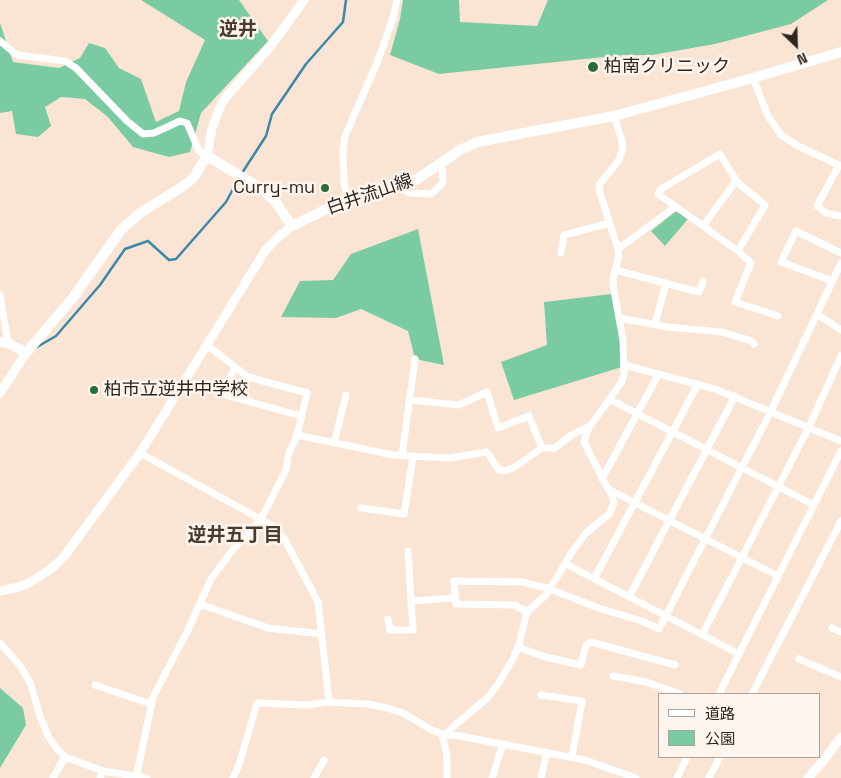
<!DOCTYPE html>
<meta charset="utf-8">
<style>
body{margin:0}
#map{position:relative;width:841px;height:778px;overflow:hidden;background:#fae5d4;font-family:"Space Grotesk","Noto Sans JP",sans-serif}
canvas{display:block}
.legend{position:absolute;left:658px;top:693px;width:162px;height:65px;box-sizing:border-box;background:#fef5ee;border:1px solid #aaa29b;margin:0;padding:6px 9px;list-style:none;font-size:15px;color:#2d251f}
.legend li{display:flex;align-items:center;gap:10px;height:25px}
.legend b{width:25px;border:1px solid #aaa29b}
.north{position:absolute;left:771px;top:20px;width:50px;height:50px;-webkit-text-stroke:4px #fef5ee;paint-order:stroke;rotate:156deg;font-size:14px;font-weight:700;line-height:20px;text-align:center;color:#2d251f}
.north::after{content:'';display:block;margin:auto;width:18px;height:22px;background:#2d251f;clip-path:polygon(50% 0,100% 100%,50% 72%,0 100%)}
</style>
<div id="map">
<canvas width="841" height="778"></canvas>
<ul class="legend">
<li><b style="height:6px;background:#fff"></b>道路</li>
<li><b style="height:14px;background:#7bcba2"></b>公園</li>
</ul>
<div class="north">N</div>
</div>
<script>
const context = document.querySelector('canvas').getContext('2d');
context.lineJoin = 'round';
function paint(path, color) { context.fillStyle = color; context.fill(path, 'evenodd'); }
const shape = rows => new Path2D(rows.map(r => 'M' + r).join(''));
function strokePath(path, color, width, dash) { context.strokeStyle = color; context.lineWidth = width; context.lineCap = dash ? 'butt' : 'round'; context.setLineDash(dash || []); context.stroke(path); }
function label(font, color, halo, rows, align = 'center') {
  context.font = font + ' "Space Grotesk","Noto Sans JP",sans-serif'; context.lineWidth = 5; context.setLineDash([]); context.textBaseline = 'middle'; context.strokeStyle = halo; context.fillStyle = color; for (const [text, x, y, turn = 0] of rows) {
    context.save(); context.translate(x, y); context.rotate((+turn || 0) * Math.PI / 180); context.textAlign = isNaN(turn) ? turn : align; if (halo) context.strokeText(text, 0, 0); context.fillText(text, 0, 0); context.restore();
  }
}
const green = shape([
 [141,0,239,0,268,41,201,113,190,152,169,157,133,147,108,117,85,99,74,98,61,97,45,107,51,126,38,137,16,134,12,111,0,113,0,23,13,62,59,68,80,58,89,43,105,48,119,68,141,79,156,122,179,111,186,82,205,40],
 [403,0,459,0,460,22,537,26,548,0,828,0,791,24,715,44,652,55,624,55,439,74,390,55,400,19],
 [675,212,679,212,688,219,665,246,651,231],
 [418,229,444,365,415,359,408,331,361,309,336,318,281,317,300,281,333,280,351,254],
 [612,294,621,341,622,367,514,400,501,362,547,345,544,302],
 [0,688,23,708,26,725,0,768]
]);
const stream = shape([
 [242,173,266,136,272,114,306,64,343,22,346,0],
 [37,347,56,336,100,285,125,249,148,241,169,260,176,259,226,202,239,178]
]);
const minor = shape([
 [0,41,17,55,65,61,76,68,127,121,143,134,154,133,180,121,187,123,199,151,207,156],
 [753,78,768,116,781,135,798,146,841,166],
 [720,154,737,182,765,205,738,251,658,194,661,189,720,154],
 [839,165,817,206,826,213,841,216],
 [398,187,411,193,431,194,443,183,442,163],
 [347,199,344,181,343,151,345,136,377,63,393,18,397,0],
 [703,226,736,181],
 [618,249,675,207],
 [738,251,751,263,735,302,778,316],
 [561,253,564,235,610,223],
 [615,270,699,292,703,281],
 [833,281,781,262,796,231,841,253],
 [0,295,8,343],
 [817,314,841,330],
 [619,318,668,327,722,332,752,341,754,344],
 [655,324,666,283],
 [624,365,715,389,841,441],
 [235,367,222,394,301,416],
 [609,399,814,505],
 [410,400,459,405,487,392,498,428,529,416,542,448],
 [297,435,393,455,449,458,487,452,499,470,504,471,515,467,542,448,555,448,570,436,590,426],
 [334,443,346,395],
 [140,453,273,526,285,540,318,602,329,702],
 [402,456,415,359],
 [602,479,658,375],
 [610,490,778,576],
 [361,508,404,514,413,457],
 [408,551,411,601],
 [566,564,739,654],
 [594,579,698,384],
 [629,597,735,396],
 [200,604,268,628,322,634],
 [528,612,514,605,456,604,454,581,522,582,550,589,601,609,642,621,659,629,771,411,841,263],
 [388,619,390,630,413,630,411,601,455,598],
 [832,628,841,632],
 [702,635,809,427,841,356],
 [0,643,21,667,31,685,40,716,48,736,57,749,65,757,103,771,147,778],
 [518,647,542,656,581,665,586,645,591,642,675,665],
 [799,659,841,677],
 [613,676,646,682,680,694],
 [95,685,151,704],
 [719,694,841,451],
 [752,694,841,521],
 [541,695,582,701,572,757],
 [442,734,447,756,447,778],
 [445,734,488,697,496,687,513,659,519,645,526,615,531,608,546,595,572,552,586,533,609,514,614,503,610,490,607,487,584,442,587,432,591,425,621,383,624,375,623,340,613,285,613,278,619,256,618,249,600,193,599,185,619,160,622,151,623,144,614,116],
 [53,778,65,757],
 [100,778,103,771],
 [136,778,153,697,188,630,211,579,231,552,261,519,286,470,288,456,297,435,307,393,248,377,207,345],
 [233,778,239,765,257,703,307,705,329,702,368,704,387,708,403,713,432,730,442,734,460,736,585,760,636,778],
 [314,778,324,760],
 [492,778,503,744],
 [541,778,547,752],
 [677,778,687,757],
 [709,778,720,757]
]);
const tertiary = shape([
 [207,156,212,128,220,107,226,97,270,47,304,0],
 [0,393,26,353],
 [0,591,19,587,31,582,52,568,63,558,140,453,265,251,276,239,292,226],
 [808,778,824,760,841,737]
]);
const secondary = shape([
 [0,342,8,343,26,353,72,299,121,230,140,213,185,185,194,177,207,156,262,189,275,201,292,226,347,199,401,186,416,180,460,150,477,142,614,116,753,78,841,52]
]);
const markers = [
 [593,67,6,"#286c37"],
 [325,188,5,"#286c37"],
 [94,390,5,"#286c37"]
];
const poiNames = [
 ["柏南クリニック",604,67],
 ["Curry-mu",315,188,"right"],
 ["柏市立逆井中学校",104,390]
];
const streetNames = [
 ["白井流山線",370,195,-19]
];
const neighbourhoodNames = [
 ["逆井",238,30],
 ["逆井五丁目",235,536]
];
paint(green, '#7bcba2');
strokePath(stream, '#3c88a9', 2.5);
strokePath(minor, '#fff', 7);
strokePath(tertiary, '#fff', 9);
strokePath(secondary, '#fff', 10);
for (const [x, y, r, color] of markers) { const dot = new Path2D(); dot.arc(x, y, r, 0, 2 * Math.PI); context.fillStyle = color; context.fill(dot); strokePath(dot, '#fef5ee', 2); }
label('18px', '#2d251f', '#fef5ee', poiNames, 'left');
label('18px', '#2d251f', '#fef5ee', streetNames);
label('bold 19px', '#4b3b2d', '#fef5ee', neighbourhoodNames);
</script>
